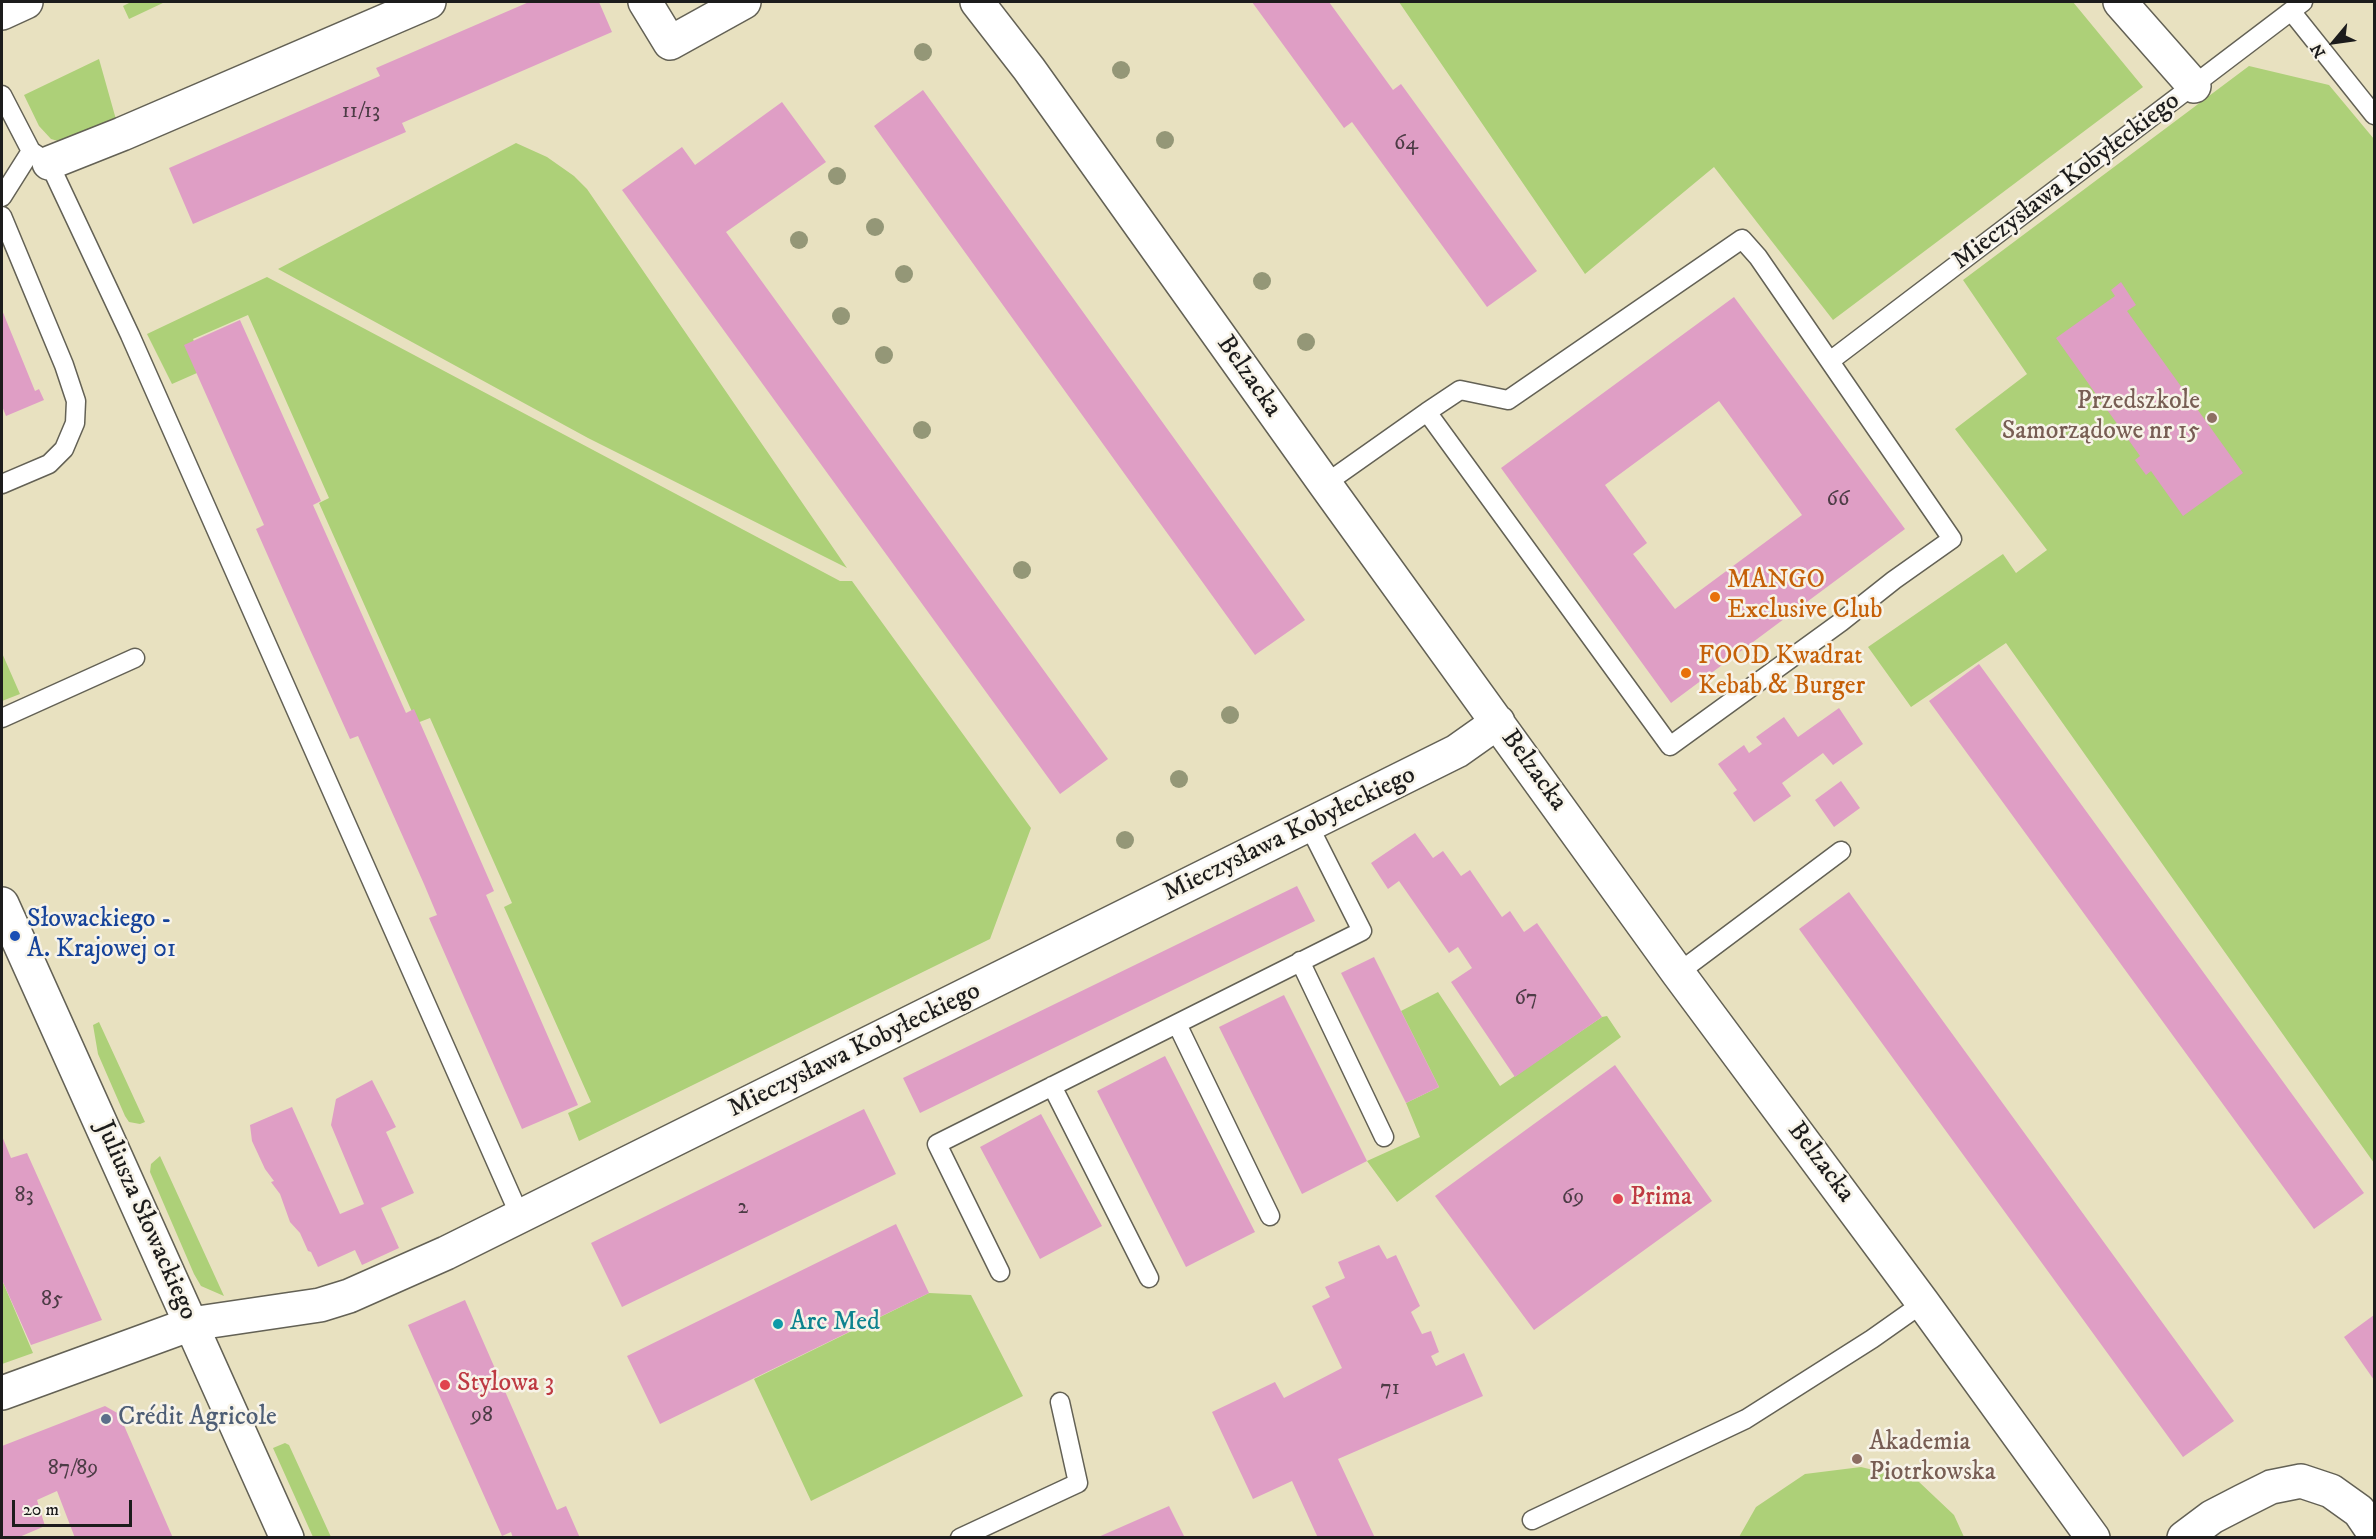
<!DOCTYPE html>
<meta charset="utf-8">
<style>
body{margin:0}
#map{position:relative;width:2376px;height:1539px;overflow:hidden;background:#e8e1c0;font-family:"IM FELL DW Pica",serif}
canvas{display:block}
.frame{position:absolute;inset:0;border:3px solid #1c1c1c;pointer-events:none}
.north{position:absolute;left:2304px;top:12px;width:60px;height:60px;-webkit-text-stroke:4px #f7f3e8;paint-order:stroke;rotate:241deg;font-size:16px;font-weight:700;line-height:24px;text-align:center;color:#1c1c1c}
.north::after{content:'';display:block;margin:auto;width:21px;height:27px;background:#1c1c1c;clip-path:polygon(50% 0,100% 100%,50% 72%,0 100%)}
.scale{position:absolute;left:12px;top:1500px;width:120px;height:27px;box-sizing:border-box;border:3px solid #1c1c1c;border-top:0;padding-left:8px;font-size:18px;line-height:21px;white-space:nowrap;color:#1c1c1c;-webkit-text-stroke:4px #f7f3e8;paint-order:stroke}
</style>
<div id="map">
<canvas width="2376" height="1539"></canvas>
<div class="frame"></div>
<div class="north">N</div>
<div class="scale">20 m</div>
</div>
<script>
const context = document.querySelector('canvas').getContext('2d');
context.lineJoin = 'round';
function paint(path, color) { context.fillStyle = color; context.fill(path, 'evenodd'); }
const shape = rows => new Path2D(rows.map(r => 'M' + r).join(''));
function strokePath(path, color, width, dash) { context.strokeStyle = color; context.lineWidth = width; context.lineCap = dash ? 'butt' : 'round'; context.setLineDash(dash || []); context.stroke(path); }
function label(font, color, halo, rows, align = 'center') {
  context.font = font + ' "IM FELL DW Pica",serif'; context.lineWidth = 5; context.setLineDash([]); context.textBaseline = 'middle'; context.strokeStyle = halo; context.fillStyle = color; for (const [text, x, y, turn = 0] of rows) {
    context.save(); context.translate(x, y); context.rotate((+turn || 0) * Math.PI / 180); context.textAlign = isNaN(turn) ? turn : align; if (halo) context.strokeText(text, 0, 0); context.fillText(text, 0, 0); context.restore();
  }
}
const green = shape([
 [131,2,165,2,129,19,123,6],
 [1399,2,2073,2,2143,87,1833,320,1714,167,1585,274],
 [99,59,117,123,65,143,51,139,39,126,24,95],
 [2249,66,2329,85,2374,139,2374,1163,2006,643,1911,707,1868,647,2003,554,2016,573,2047,550,1955,429,2027,374,1963,280],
 [516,143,547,157,574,176,587,189,847,568,588,438,278,269],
 [267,277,840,581,852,581,1031,828,990,939,579,1141,568,1113,591,1102,504,907,512,903,430,718,417,723,319,503,329,498,248,315,193,339,206,369,172,384,147,334],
 [2,653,20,694,2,701],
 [1438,992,1500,1086,1602,1017,1607,1016,1621,1037,1397,1202,1367,1161,1420,1137,1406,1103,1439,1087,1401,1011],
 [99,1022,145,1122,140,1124,129,1122,125,1116,98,1054,93,1025],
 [160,1156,224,1296,201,1286,194,1274,150,1172,151,1164],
 [2,1280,33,1353,2,1364],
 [929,1293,971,1295,1023,1396,811,1501,754,1379],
 [285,1443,289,1445,331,1537,313,1537,273,1448],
 [1861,1467,1918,1481,1954,1515,1964,1537,1739,1537,1756,1507,1805,1474]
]);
const building = shape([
 [529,2,599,2,612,32,402,123,406,132,193,224,169,168,380,76,376,68],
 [1252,2,1329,2,1393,90,1401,84,1537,271,1487,307,1352,122,1344,128],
 [923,90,1305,620,1255,655,874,126],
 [782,102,826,162,726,232,1108,759,1060,794,622,190,682,147,695,165],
 [2121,282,2136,305,2127,311,2243,473,2183,516,2151,471,2146,475,2135,460,2140,456,2056,338,2115,296,2111,290],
 [1734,297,1905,529,1671,703,1501,468],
 [1719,401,1802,515,1675,609,1633,554,1647,543,1605,485],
 [2,310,35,391,39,389,44,400,6,416,2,406],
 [240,320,321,501,313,505,406,713,414,709,494,891,486,895,578,1105,522,1129,429,918,437,915,424,884,358,736,350,739,283,590,256,529,264,525,184,345],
 [1979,664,2364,1193,2314,1229,1929,701],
 [1839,708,1863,744,1833,765,1823,753,1782,783,1791,796,1754,822,1733,793,1737,790,1718,764,1744,745,1749,753,1762,744,1756,737,1784,717,1798,737],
 [1841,781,1860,808,1834,827,1815,800],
 [1415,833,1433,858,1443,851,1461,876,1470,870,1502,917,1510,911,1524,932,1537,923,1602,1017,1515,1077,1451,982,1472,968,1458,947,1449,953,1399,881,1388,889,1371,863],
 [1297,886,1315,921,920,1113,903,1078],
 [1849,892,2234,1421,2183,1457,1799,929],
 [1374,957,1439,1087,1406,1103,1341,973],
 [1284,995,1367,1161,1302,1194,1219,1027],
 [1165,1056,1255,1232,1186,1267,1097,1091],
 [1615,1065,1712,1201,1534,1330,1435,1196],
 [372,1080,396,1127,386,1132,414,1193,381,1208,399,1248,362,1265,355,1250,318,1267,311,1252,308,1251,300,1233,290,1222,280,1194,271,1182,274,1181,265,1169,252,1141,250,1125,292,1107,340,1214,364,1204,331,1125,336,1099],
 [864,1109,896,1174,622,1307,591,1243],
 [1041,1114,1102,1226,1040,1259,980,1147],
 [2,1136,11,1158,27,1153,102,1320,31,1345,2,1280],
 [896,1224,929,1293,660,1424,627,1356],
 [1379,1245,1387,1259,1396,1255,1420,1306,1411,1312,1422,1334,1431,1331,1439,1352,1431,1356,1436,1366,1464,1353,1483,1396,1338,1459,1375,1538,1318,1538,1292,1481,1253,1499,1212,1412,1275,1382,1284,1398,1342,1368,1312,1306,1330,1297,1325,1287,1345,1278,1338,1262],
 [465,1300,557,1510,566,1506,580,1538,513,1538,511,1532,502,1536,408,1325],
 [2374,1315,2374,1380,2344,1337],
 [105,1406,119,1414,173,1538,75,1538,57,1491,37,1500,45,1526,17,1538,4,1538,2,1531,2,1446],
 [1169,1506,1185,1538,1096,1538]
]);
const service = shape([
 [2291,11,2374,115],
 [2,95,31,151,49,163,130,335,520,1216],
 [2,197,31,151],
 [2,216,64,365,76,401,75,423,64,449,49,464,2,484],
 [1830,361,2303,2],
 [1325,484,1427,412,1460,390,1508,400,1742,239,1758,257,1952,539,1894,580,1841,622,1670,746,1427,412],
 [2,718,135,658],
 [1300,961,1384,1137],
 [1678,973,1841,851],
 [1177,1024,1270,1216],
 [1052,1086,1149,1278],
 [1000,1272,937,1144,1362,931,1309,826],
 [1532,1520,1746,1419,1872,1339,1923,1303],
 [960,1538,1078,1483,1060,1402]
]);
const minor = shape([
 [645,2,670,43,744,2],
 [977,2,1029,69,1325,484,1678,973,1923,1303,2093,1538],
 [2120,2,2194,86],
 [49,163,122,134,429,2],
 [2,1393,191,1324,320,1305,349,1296,446,1253,1457,751,1498,722],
 [2184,1538,2212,1517,2243,1501,2271,1487,2301,1481,2331,1491,2359,1511,2374,1533]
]);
const tertiary = shape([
 [2,904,287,1538]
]);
const secondary = shape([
 [2,13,26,2]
]);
const trees = [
 [923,52],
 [1121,70],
 [1165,140],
 [837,176],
 [875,227],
 [799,240],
 [904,274],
 [1262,281],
 [841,316],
 [1306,342],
 [884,355],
 [922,430],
 [1022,570],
 [1230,715],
 [1179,779],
 [1125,840]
];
const markers = [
 [2212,418,6,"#8d6e63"],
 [1715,597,6,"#e8710a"],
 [1686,673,6,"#e8710a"],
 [15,936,6,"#1a4fb4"],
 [1618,1199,6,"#e0444e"],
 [778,1324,6,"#0f9aa8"],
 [445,1385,6,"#e0444e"],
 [106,1419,6,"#5c6f8a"],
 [1857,1459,6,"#8d6e63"]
];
const numberNames = [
 ["11/13",361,112],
 ["64",1406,144],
 ["66",1838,500],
 ["67",1526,999],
 ["83",24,1196],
 ["69",1573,1198],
 ["2",743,1208],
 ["85",52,1300],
 ["71",1390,1389],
 ["98",482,1416],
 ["87/89",73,1469]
];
const streetNames = [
 ["Mieczysława Kobyłeckiego",2067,182,-37],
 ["Belzacka",1248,377,55],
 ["Belzacka",1533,771,54],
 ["Mieczysława Kobyłeckiego",1290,835,-26],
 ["Mieczysława Kobyłeckiego",855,1051,-26],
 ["Belzacka",1820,1163,53],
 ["Juliusza Słowackiego",145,1221,66]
];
const educationNames = [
 ["Przedszkole",2200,403],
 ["Samorządowe nr 15",2200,433],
 ["Akademia",1869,1444,"left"],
 ["Piotrkowska",1869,1474,"left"]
];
const foodNames = [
 ["MANGO",1727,582],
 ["Exclusive Club",1727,612],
 ["FOOD Kwadrat",1698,658],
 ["Kebab & Burger",1698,688]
];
const transitNames = [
 ["Słowackiego -",27,921],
 ["A. Krajowej 01",27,951]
];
const healthNames = [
 ["Prima",1630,1199],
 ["Stylowa 3",457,1385]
];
const cultureNames = [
 ["Arc Med",790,1324]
];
const serviceNames = [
 ["Crédit Agricole",118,1419]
];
paint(green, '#add078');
paint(building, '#df9ec5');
strokePath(service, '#636155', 21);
strokePath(minor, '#636155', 36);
strokePath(tertiary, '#636155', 36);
strokePath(secondary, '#636155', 36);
strokePath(service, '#fff', 18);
strokePath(minor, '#fff', 33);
strokePath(tertiary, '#fff', 33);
strokePath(secondary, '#fff', 33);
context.fillStyle = '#949777';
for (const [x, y] of trees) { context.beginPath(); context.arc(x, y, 9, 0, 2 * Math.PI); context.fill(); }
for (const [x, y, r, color] of markers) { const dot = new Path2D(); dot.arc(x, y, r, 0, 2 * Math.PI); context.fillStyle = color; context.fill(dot); strokePath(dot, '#f7f3e8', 2); }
label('22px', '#4d3c46', null, numberNames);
label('26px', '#1c1c1c', '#f7f3e8', streetNames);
label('26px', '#785e54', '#f7f3e8', educationNames, 'right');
label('26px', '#c56008', '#f7f3e8', foodNames, 'left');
label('26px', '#164399', '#f7f3e8', transitNames, 'left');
label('26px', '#be3a42', '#f7f3e8', healthNames, 'left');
label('26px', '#0d838f', '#f7f3e8', cultureNames, 'left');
label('26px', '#4e5e75', '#f7f3e8', serviceNames, 'left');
</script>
